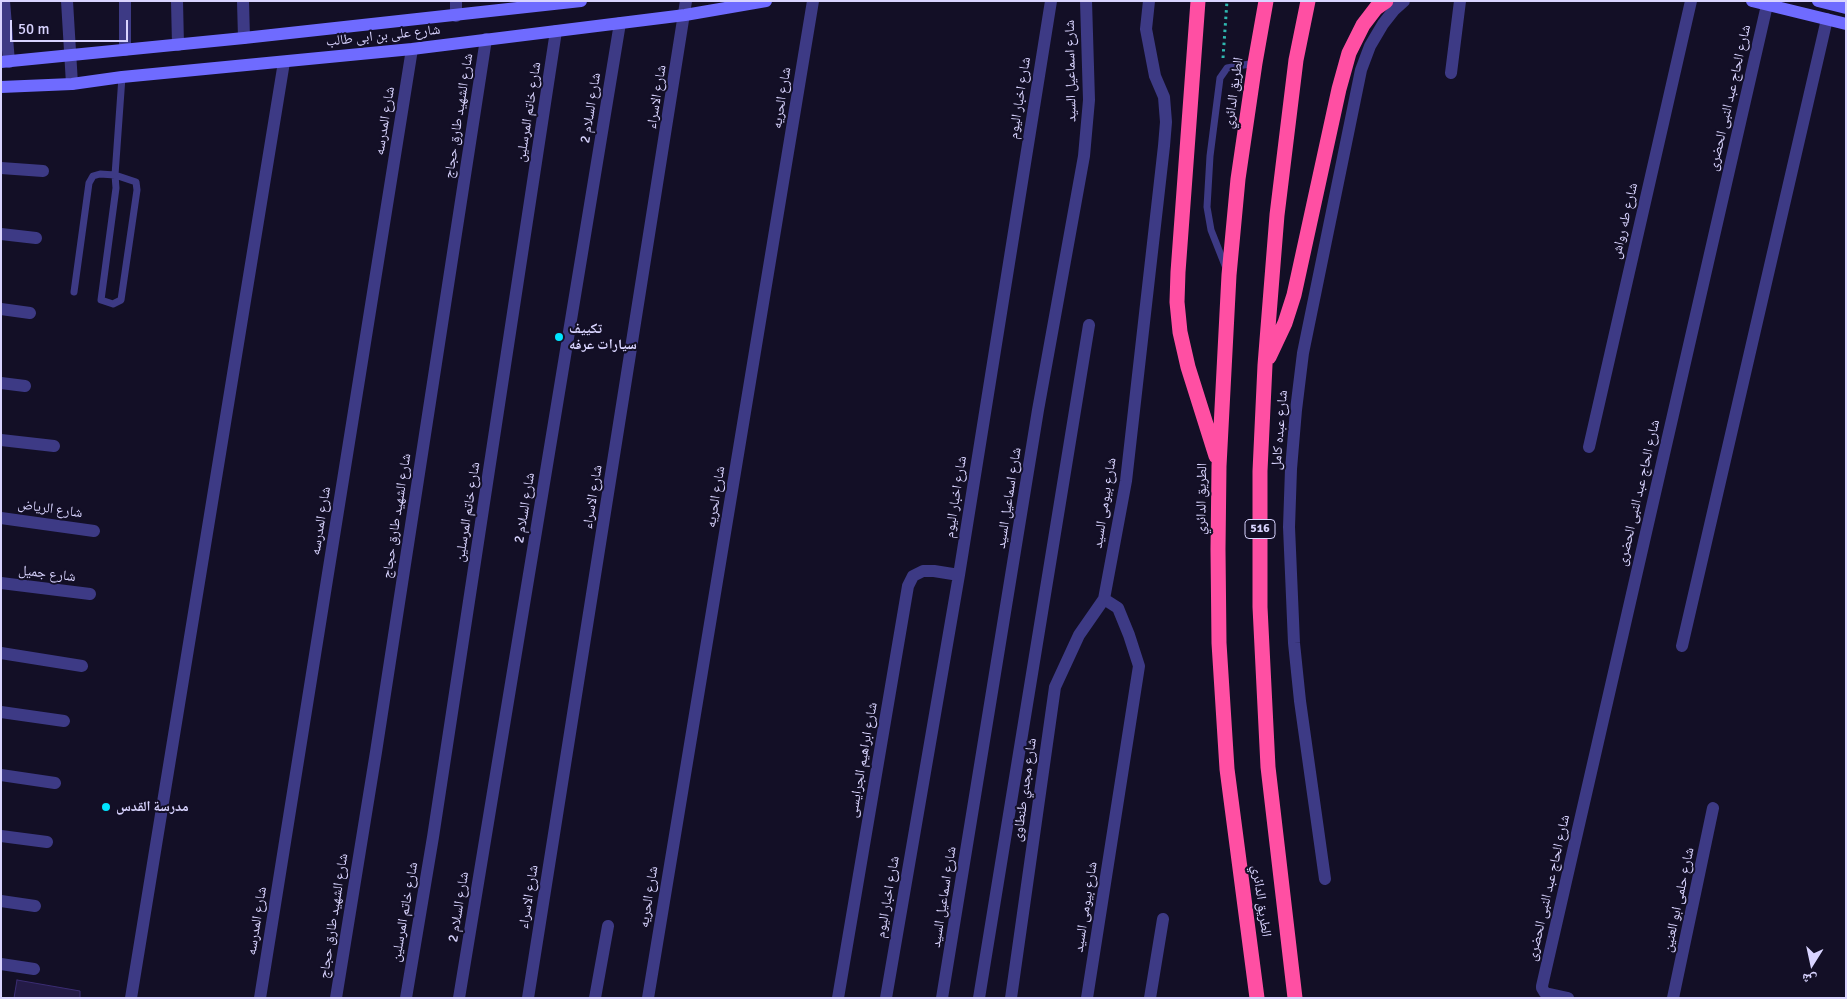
<!DOCTYPE html>
<meta charset="utf-8">
<style>
body{margin:0}
#map{position:relative;width:1847px;height:999px;overflow:hidden;background:#130f26;font-family:Signika,"Noto Naskh Arabic",sans-serif}
canvas{display:block}
.frame{position:absolute;inset:0;border:2px solid #d9d4ff;pointer-events:none}
.north{position:absolute;left:1787px;top:939px;width:50px;height:50px;-webkit-text-stroke:4px #130f26;paint-order:stroke;rotate:190deg;font-size:14px;font-weight:700;line-height:20px;text-align:center;color:#d9d4ff}
.north::after{content:'';display:block;margin:auto;width:18px;height:22px;background:#d9d4ff;clip-path:polygon(50% 0,100% 100%,50% 72%,0 100%)}
.scale{position:absolute;left:10px;top:20px;width:118px;height:22px;box-sizing:border-box;border:2px solid #d9d4ff;border-top:0;padding-left:6px;font-size:15px;line-height:18px;white-space:nowrap;color:#d9d4ff;-webkit-text-stroke:4px #130f26;paint-order:stroke}
</style>
<div id="map">
<canvas width="1847" height="999"></canvas>
<div class="frame"></div>
<div class="north">ش</div>
<div class="scale">50 m</div>
</div>
<script>
const context = document.querySelector('canvas').getContext('2d');
context.lineJoin = 'round';
function paint(path, color) { context.fillStyle = color; context.fill(path, 'evenodd'); }
const shape = rows => new Path2D(rows.map(r => 'M' + r).join(''));
function strokePath(path, color, width, dash) { context.strokeStyle = color; context.lineWidth = width; context.lineCap = dash ? 'butt' : 'round'; context.setLineDash(dash || []); context.stroke(path); }
function label(font, color, halo, rows, align = 'center') {
  context.font = font + ' Signika,"Noto Naskh Arabic",sans-serif'; context.lineWidth = 4; context.setLineDash([]); context.textBaseline = 'middle'; context.strokeStyle = halo; context.fillStyle = color; for (const [text, x, y, turn = 0] of rows) {
    context.save(); context.translate(x, y); context.rotate((+turn || 0) * Math.PI / 180); context.textAlign = isNaN(turn) ? turn : align; if (halo) context.strokeText(text, 0, 0); context.fillText(text, 0, 0); context.restore();
  }
}
const building = shape([
 [17,980,80,991,80,998,14,998,17,980]
]);
const path = shape([
 [1223,58,1227,1]
]);
const lane = shape([
 [1226,268,1211,230,1207,207,1210,156,1220,78,1227,68,1255,63],
 [74,292,89,183,93,176,100,174,115,175,116,188,101,300,113,304,121,300,137,190,136,182,115,175,122,77]
]);
const street = shape([
 [4,1,9,62],
 [67,1,72,84],
 [125,1,125,50],
 [177,1,178,45],
 [243,1,244,38],
 [456,16,456,1],
 [1451,73,1460,1],
 [1,168,43,171],
 [1,234,36,238],
 [1,309,30,313],
 [1,383,25,386],
 [1,440,54,446],
 [1589,447,1691,1],
 [1,518,94,531],
 [1,583,90,594],
 [1682,646,1827,19],
 [1,653,82,666],
 [1,712,64,721],
 [1,775,55,783],
 [1,836,47,842],
 [1325,879,1300,701,1294,643,1289,527,1291,469,1296,410,1303,353,1361,70,1370,46,1383,24,1394,10,1404,1],
 [1,901,35,906],
 [1,964,34,969],
 [131,998,284,62],
 [260,998,412,49],
 [336,998,376,752,486,39],
 [406,998,433,837,556,31],
 [459,998,620,23],
 [528,998,686,1],
 [595,998,608,926],
 [648,998,813,1],
 [838,998,908,586,913,576,923,571,934,571,959,575],
 [886,998,959,575,1051,1],
 [942,998,1038,410,1084,156,1089,100,1086,1],
 [979,998,1089,325],
 [1011,998,1055,687,1079,635,1104,599],
 [1087,998,1139,666,1129,635,1118,608,1104,599,1126,481,1164,146,1166,122,1164,97,1155,76,1146,29,1149,1],
 [1150,998,1163,919],
 [1568,998,1545,993,1542,988,1542,986,1767,5],
 [1673,998,1713,808]
]);
const secondary = shape([
 [1752,1,1846,24],
 [1818,1,1846,8],
 [1,62,244,38,581,1],
 [1,87,72,84,122,77,412,49,685,15,766,1]
]);
const highway = shape([
 [1198,1,1178,272,1177,302,1180,332,1188,367,1216,456],
 [1269,357,1285,323,1294,295,1339,89,1349,53,1363,25,1376,8,1386,1],
 [1257,998,1227,769,1219,643,1218,549,1219,466,1229,275,1238,179,1255,63,1266,1],
 [1295,998,1268,767,1260,607,1260,471,1265,365,1277,215,1296,60,1308,1]
]);
const markers = [
 [559,337,5,"#00e5ff"],
 [106,807,5,"#00e5ff"]
];
const shields = [
 [1260,529,30]
];
const shieldNames = [
 ["516",1260,529]
];
const streetNames = [
 ["شارع على بن ابى طالب",383,36,-6],
 ["شارع اسماعيل السيد",1071,71,-91],
 ["الطريق الدائري",1234,93,-82],
 ["شارع الاسراء",657,97,-81],
 ["شارع الحريه",782,98,-81],
 ["شارع اخبار اليوم",1020,98,-81],
 ["شارع الحاج عبد النبى الحضرى",1730,98,-77],
 ["شارع السلام 2",591,108,-81],
 ["شارع خاتم المرسلين",529,112,-81],
 ["شارع الشهيد طارق حجاج",459,116,-81],
 ["شارع المدرسه",385,121,-81],
 ["شارع طه رواش",1625,221,-77],
 ["شارع عبده كامل",1280,430,-85],
 ["شارع الحاج عبد النبى الحضرى",1639,493,-77],
 ["شارع الاسراء",593,497,-81],
 ["شارع الحريه",716,497,-81],
 ["شارع اخبار اليوم",956,497,-81],
 ["شارع اسماعيل السيد",1009,498,-81],
 ["الطريق الدائري",1202,499,-89],
 ["شارع بيومى السيد",1105,503,-81],
 ["شارع السلام 2",525,508,-81],
 ["شارع الرياض",50,509,8],
 ["شارع خاتم المرسلين",468,512,-81],
 ["شارع الشهيد طارق حجاج",397,516,-81],
 ["شارع المدرسه",321,521,-81],
 ["شارع جميل",47,574,7],
 ["شارع ابراهيم الجرايسى",863,760,-80],
 ["شارع مجدي طنطاوى",1025,790,-82],
 ["شارع الحاج عبد النبى الحضرى",1549,888,-77],
 ["شارع الاسراء",529,897,-81],
 ["شارع الحريه",649,897,-81],
 ["شارع اخبار اليوم",888,897,-80],
 ["شارع اسماعيل السيد",944,897,-81],
 ["شارع حلمى ابو العنين",1679,900,-78],
 ["الطريق الدائري",1261,901,82],
 ["شارع السلام 2",459,907,-81],
 ["شارع بيومى السيد",1086,907,-81],
 ["شارع خاتم المرسلين",405,912,-80],
 ["شارع الشهيد طارق حجاج",334,916,-81],
 ["شارع المدرسه",257,921,-81]
];
const poiNames = [
 ["تكييف",569,329],
 ["سيارات عرفه",569,345],
 ["مدرسة القدس",116,807]
];
paint(building, '#241b47');
strokePath(building, '#3b2d73', 1);
strokePath(path, '#2fb8b0', 3, [2.5, 4]);
strokePath(lane, '#3d3a85', 7);
strokePath(street, '#3d3a85', 12);
strokePath(secondary, '#6f6bff', 12);
strokePath(highway, '#ff4fa3', 15);
for (const [x, y, r, color] of markers) { const dot = new Path2D(); dot.arc(x, y, r, 0, 2 * Math.PI); context.fillStyle = color; context.fill(dot); strokePath(dot, '#130f26', 2); }
for (const [x, y, w] of shields) { const box = new Path2D(); box.roundRect(x - w / 2, y - 9.5, w, 19, 4); context.fillStyle = '#130f26'; context.fill(box); strokePath(box, '#d9d4ff', 1); }
label('bold 12px', '#d9d4ff', null, shieldNames);
label('14px', '#d9d4ff', '#130f26', streetNames);
label('bold 14px', '#d9d4ff', '#130f26', poiNames, 'left');
</script>
